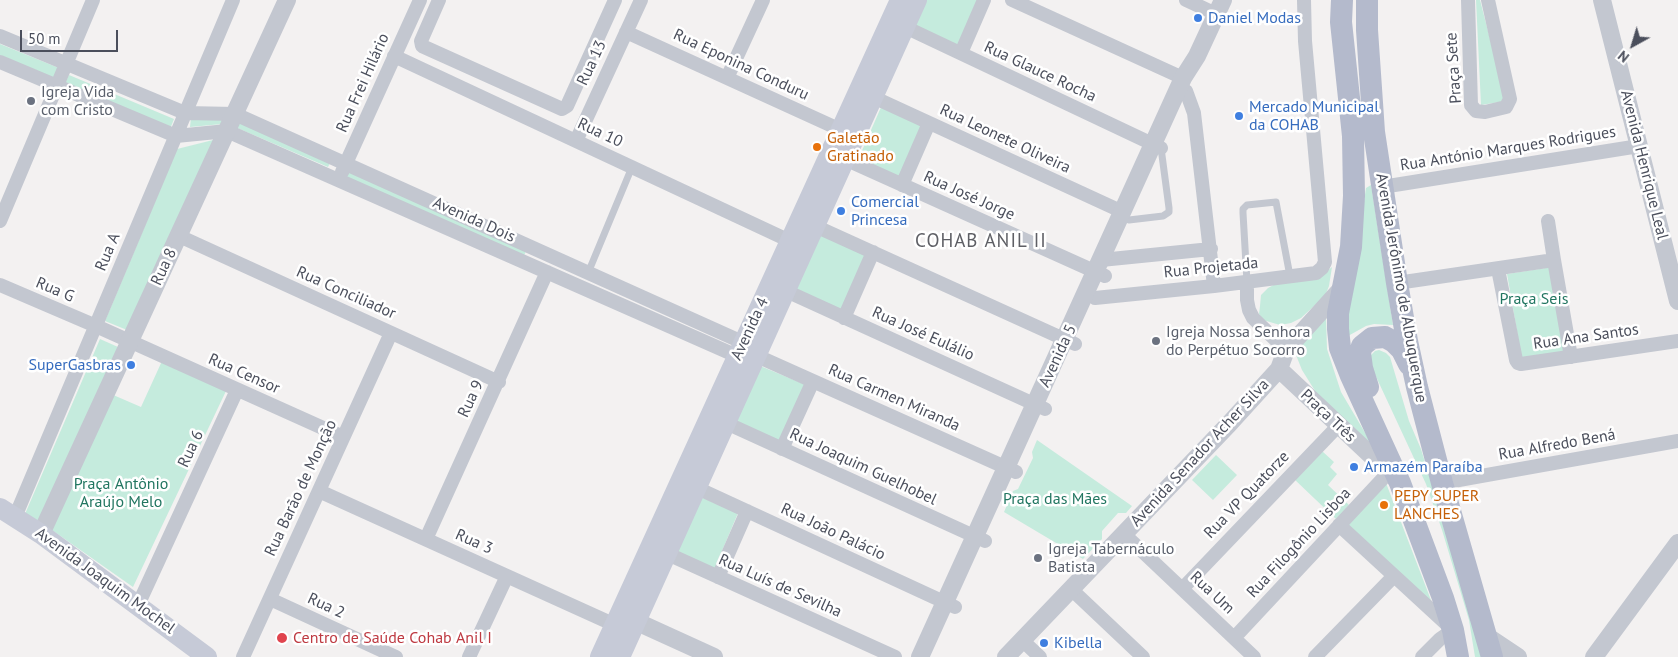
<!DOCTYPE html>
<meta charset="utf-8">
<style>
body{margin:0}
#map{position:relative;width:1678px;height:657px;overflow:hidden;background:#f3f1f1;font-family:"PT Sans",sans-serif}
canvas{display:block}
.north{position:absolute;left:1608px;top:20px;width:50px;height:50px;-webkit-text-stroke:4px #fff;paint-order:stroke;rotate:219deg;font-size:14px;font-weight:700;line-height:20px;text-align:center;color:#4b4f5c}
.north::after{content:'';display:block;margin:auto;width:18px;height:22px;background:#4b4f5c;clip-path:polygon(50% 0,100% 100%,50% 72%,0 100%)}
.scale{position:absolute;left:20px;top:30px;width:98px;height:22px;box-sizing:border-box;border:2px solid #4b4f5c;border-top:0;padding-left:6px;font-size:15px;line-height:18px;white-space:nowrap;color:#4b4f5c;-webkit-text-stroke:4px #fff;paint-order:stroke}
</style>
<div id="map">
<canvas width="1678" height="657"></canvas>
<div class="north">N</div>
<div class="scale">50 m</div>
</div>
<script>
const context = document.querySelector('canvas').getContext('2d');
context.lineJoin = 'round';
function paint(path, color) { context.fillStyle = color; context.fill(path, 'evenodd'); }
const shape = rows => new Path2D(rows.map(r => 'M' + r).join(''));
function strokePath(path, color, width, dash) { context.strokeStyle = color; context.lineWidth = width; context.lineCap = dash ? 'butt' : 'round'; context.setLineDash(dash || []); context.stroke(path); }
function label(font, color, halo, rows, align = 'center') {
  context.font = font + ' "PT Sans",sans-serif'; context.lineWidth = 5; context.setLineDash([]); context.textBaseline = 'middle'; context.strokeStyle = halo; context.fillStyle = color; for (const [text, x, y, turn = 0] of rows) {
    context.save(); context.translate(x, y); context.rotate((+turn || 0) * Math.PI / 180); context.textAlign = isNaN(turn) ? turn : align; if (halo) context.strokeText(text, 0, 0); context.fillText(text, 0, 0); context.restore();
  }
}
const green = shape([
 [923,0,981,0,959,49,911,27],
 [1476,0,1480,0,1506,101,1481,105],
 [0,44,59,68,53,80,0,58],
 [69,75,174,119,170,129,65,83],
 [882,105,923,124,899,182,857,162],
 [238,117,332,159,328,167,235,127],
 [191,118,224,119,222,124,190,127],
 [217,139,127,330,105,321,177,149],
 [345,166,526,251,523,258,341,175],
 [1371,185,1393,325,1374,324,1366,326,1348,336,1347,314,1366,188],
 [819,234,866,256,840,311,793,289],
 [1332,267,1329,286,1325,296,1301,318,1291,323,1280,325,1263,320,1259,314,1260,306,1261,295,1268,288,1279,282,1325,273],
 [1552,267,1566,357,1522,360,1507,274],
 [1326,317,1327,349,1341,392,1377,453,1317,394,1302,370,1294,350],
 [100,339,118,347,39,522,25,514],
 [1379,350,1386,353,1390,357,1409,421,1421,449,1481,646,1483,657,1475,657,1469,620,1442,530,1426,484,1372,368,1370,356,1375,351],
 [162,361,226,391,133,587,49,528,111,394,141,407],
 [758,365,806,385,780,442,732,420],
 [1037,440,1132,506,1126,513,1118,513,1102,531,1102,539,1083,559,1004,512,1013,491,1018,489,1033,458,1032,452],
 [1322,451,1334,462,1330,467,1337,474,1328,485,1349,505,1336,519,1294,479],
 [1216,455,1237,475,1213,500,1192,480],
 [1386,483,1434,608,1346,526],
 [696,495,738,513,714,570,671,552]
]);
const service = shape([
 [1121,217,1129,220,1163,216,1169,212,1169,208,1161,148],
 [588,273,632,167],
 [1247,282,1243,213,1243,209,1247,205,1276,202,1290,276]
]);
const minor = shape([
 [439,0,421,41,422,46,562,109,567,106,615,0],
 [1012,0,1183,78],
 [1186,0,1216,14],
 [1468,0,1471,105,1476,111,1485,112,1506,107,1510,99,1488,0],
 [905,27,1161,148],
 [626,32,841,130],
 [0,36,185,113,235,114,751,346],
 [961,53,984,0],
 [394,56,790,241],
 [0,62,176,136,227,131,746,360],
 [727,78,763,0],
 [1186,91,1194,113,1214,286],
 [873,97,1123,212],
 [576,141,641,0],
 [845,159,1105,276],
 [342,172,420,0],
 [902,185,929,123],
 [1382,187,1639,146],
 [0,221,93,0],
 [1548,221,1554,260],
 [815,226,1075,344],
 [179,236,499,382],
 [1101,260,1211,249],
 [1498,269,1516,360,1518,363,1521,364,1678,341],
 [1247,282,1247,300,1249,310,1253,318,1286,350],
 [1397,283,1554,260,1571,357],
 [0,285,96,326,343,437],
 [786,291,1045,409],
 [1095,298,1214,286,1316,273,1322,268,1325,262,1305,41,1304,0],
 [844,318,873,252],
 [757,356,1016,472],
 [726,423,985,541],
 [782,449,813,381],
 [1442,483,1678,441],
 [697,488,955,607],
 [319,491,615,625],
 [15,517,233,0],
 [1339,525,1453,630,1440,639,1422,657],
 [1124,534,1254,657],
 [426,539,547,272],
 [659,550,895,657],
 [718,577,747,511],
 [1071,589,1143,657],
 [1182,589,1338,426],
 [270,599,396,657],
 [138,605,237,390],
 [1234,638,1389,472],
 [1022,640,1040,657],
 [243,657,391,333],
 [469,657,507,576],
 [1315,657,1394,576]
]);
const tertiary = shape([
 [1602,0,1678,301],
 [1279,369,1395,478],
 [41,534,287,0],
 [624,616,714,657],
 [1485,635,1518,657],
 [920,657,1183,78,1197,56,1223,0],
 [1006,657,1229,424,1279,369,1286,350,1343,287],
 [1594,657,1678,543]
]);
const secondary = shape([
 [0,508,41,534,207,657],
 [600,657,900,0],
 [620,657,917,0]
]);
const primary = shape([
 [1342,0,1341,22,1353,136,1354,196,1351,247,1338,313,1338,329,1340,348,1351,376,1400,483,1443,598,1453,630,1458,657],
 [1367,0,1367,30,1374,132,1397,283,1407,341,1417,387,1442,483,1492,657],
 [1368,387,1362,368,1360,353,1362,346,1372,338,1385,337,1394,342,1402,350,1409,364]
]);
const markers = [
 [1198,18,5,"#3f7fe0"],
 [31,101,5,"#6b7280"],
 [1239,116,5,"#3f7fe0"],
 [817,147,5,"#e8710a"],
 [841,211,5,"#3f7fe0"],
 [1156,341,5,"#6b7280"],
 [131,365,5,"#3f7fe0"],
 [1354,467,5,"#3f7fe0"],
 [1384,505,5,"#e8710a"],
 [1038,558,5,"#6b7280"],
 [282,638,6,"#e0444e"],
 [1044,643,5,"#3f7fe0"]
];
const shopNames = [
 ["Daniel Modas",1208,18],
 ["Mercado Municipal",1249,107],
 ["da COHAB",1249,125],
 ["Comercial",851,202],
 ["Princesa",851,220],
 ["SuperGasbras",121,365,"right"],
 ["Armazém Paraíba",1364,467],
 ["Kibella",1054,643]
];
const streetNames = [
 ["Rua 13",592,63,-65],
 ["Rua Eponina Conduru",741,65,25],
 ["Praça Sete",1454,68,-94],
 ["Rua Glauce Rocha",1040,72,25],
 ["Rua Frei Hilário",363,83,-66],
 ["Rua 10",600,133,25],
 ["Rua Leonete Oliveira",1005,139,25],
 ["Rua António Marques Rodrigues",1508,149,-9],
 ["Avenida Henrique Leal",1644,165,76],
 ["Rua José Jorge",969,196,24],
 ["Avenida Dois",474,220,24],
 ["Rua A",108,252,-67],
 ["Rua 8",164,267,-65],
 ["Rua Projetada",1211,268,-6],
 ["Avenida Jerônimo de Albuquerque",1401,288,80],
 ["Rua G",55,290,23],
 ["Rua Conciliador",346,293,24],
 ["Avenida 4",750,329,-65],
 ["Rua José Eulálio",923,334,24],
 ["Rua Ana Santos",1586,337,-8],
 ["Avenida 5",1058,356,-65],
 ["Rua Censor",244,374,24],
 ["Rua Carmen Miranda",894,398,24],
 ["Rua 9",471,399,-65],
 ["Praça Três",1328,416,43],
 ["Rua Alfredo Bená",1557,445,-10],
 ["Rua 6",191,449,-65],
 ["Avenida Senador Acher Silva",1200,453,-47],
 ["Rua Joaquim Guelhobel",863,467,25],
 ["Rua Barão de Monção",301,488,-65],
 ["Rua VP Quatorze",1247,495,-46],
 ["Rua João Palácio",833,532,25],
 ["Rua 3",474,542,24],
 ["Rua Filogônio Lisboa",1299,543,-47],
 ["Avenida Joaquim Mochel",105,581,36],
 ["Rua Luís de Sevilha",780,586,24],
 ["Rua Um",1212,593,43],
 ["Rua 2",326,606,25]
];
const worshipNames = [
 ["Igreja Vida",41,92],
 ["com Cristo",41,110],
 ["Igreja Nossa Senhora",1166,332],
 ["do Perpétuo Socorro",1166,350],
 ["Igreja Tabernáculo",1048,549],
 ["Batista",1048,567]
];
const foodNames = [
 ["Galetão",827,138],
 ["Gratinado",827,156],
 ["PEPY SUPER",1394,496],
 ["LANCHES",1394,514]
];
const parkNames = [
 ["Praça Seis",1534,299],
 ["Praça Antônio",121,484],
 ["Araújo Melo",121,502],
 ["Praça das Mães",1055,499]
];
const healthNames = [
 ["Centro de Saúde Cohab Anil I",293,638]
];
const quarterNames = [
 ["COHAB ANIL II",981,242]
];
paint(green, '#c5ebdd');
strokePath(service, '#c3c7d0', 7);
strokePath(minor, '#c3c7d0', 14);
strokePath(tertiary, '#c3c7d0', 18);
strokePath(secondary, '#c6cad7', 20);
strokePath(primary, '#b4bacc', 22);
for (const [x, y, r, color] of markers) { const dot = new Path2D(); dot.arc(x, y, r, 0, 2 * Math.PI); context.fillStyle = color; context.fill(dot); strokePath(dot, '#fff', 2); }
label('16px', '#366cbe', '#fff', shopNames, 'left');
label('16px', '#4b4f5c', '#fff', streetNames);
label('16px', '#5b616d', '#fff', worshipNames, 'left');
label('16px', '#c56008', '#fff', foodNames, 'left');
label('16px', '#227661', '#fff', parkNames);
label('16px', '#be3a42', '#fff', healthNames, 'left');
context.letterSpacing = '1px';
label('19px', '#5e5f65', '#fff', quarterNames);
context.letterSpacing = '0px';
</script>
